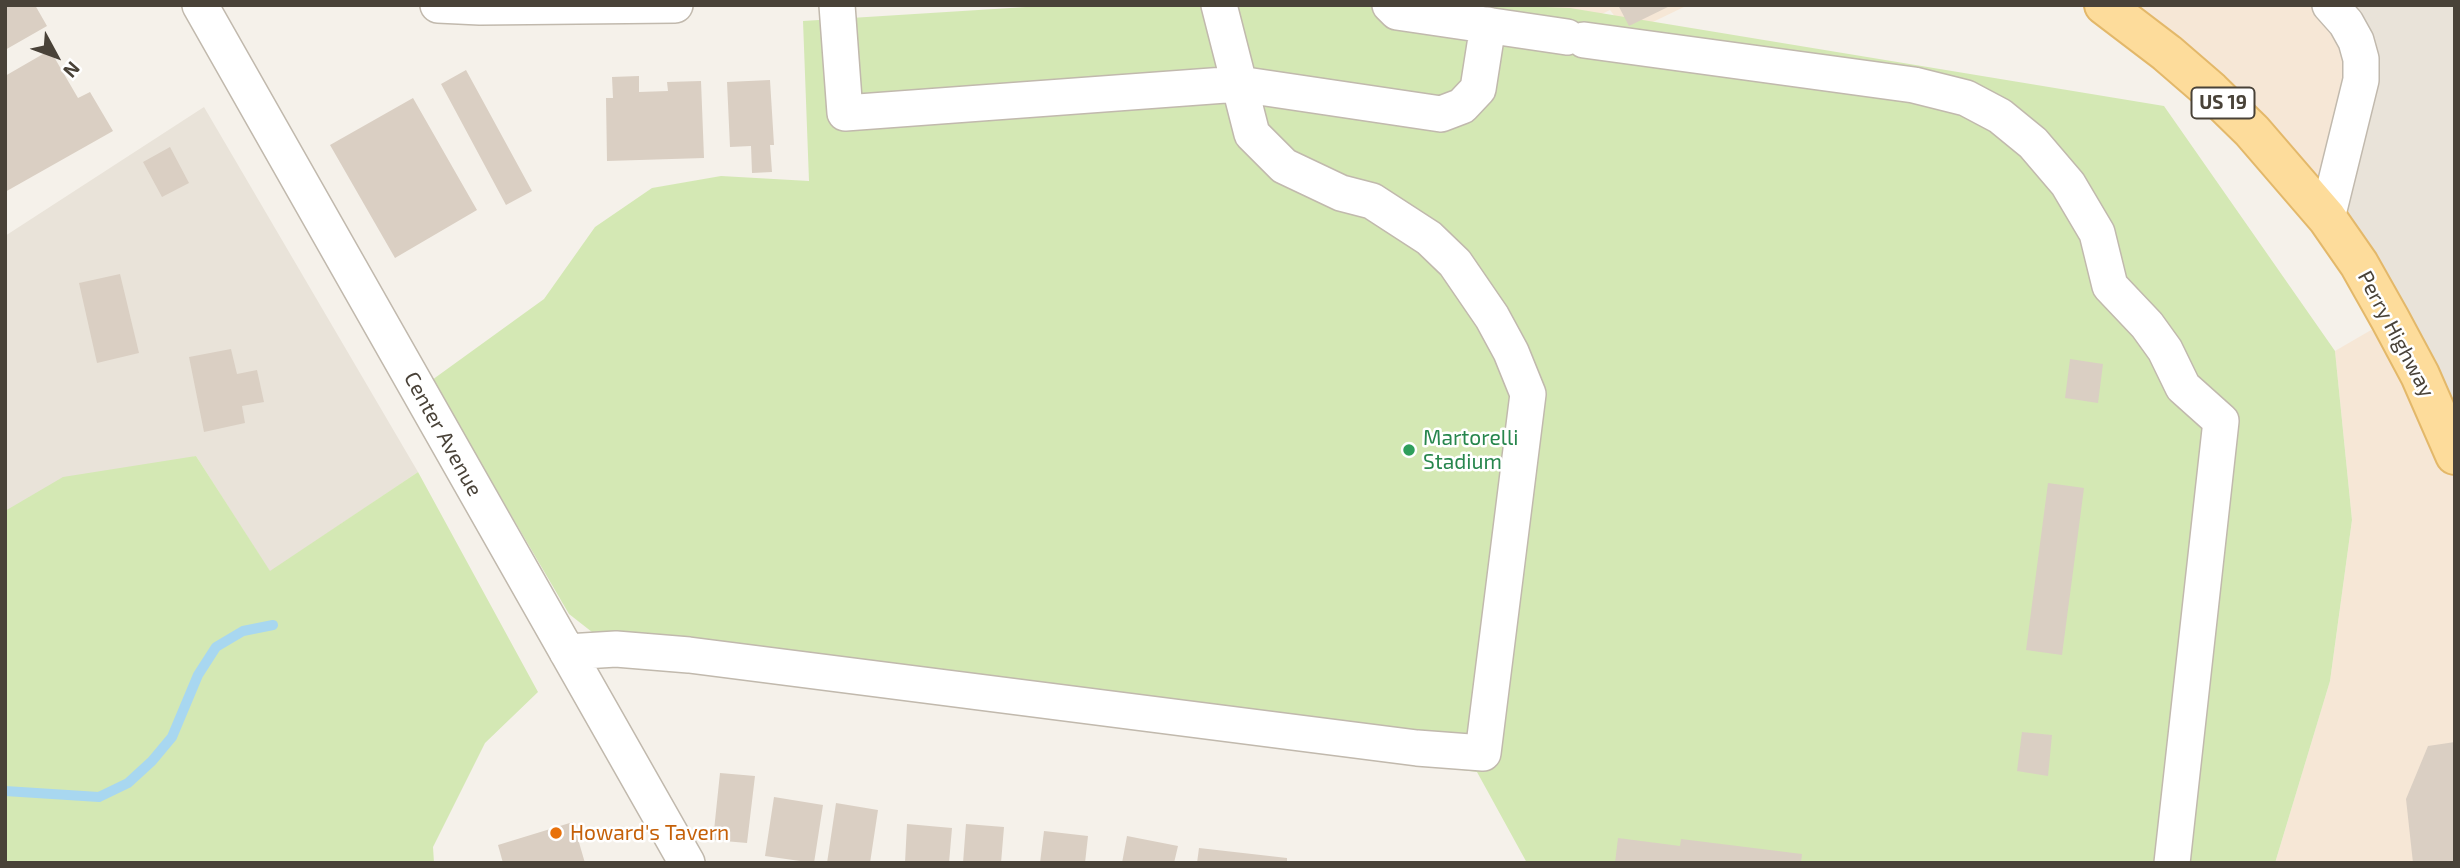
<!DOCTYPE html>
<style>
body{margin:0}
#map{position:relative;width:2460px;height:868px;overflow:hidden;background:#f5f1ea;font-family:"Exo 2",sans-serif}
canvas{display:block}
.frame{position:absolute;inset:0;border:7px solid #494238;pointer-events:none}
.north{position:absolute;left:21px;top:21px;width:70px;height:70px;-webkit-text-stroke:5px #fff;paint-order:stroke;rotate:131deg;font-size:19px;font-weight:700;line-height:28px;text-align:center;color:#494238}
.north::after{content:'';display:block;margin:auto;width:24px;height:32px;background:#494238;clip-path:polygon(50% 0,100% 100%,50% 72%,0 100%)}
</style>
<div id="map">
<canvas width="2460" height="868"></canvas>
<div class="frame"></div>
<div class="north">N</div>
</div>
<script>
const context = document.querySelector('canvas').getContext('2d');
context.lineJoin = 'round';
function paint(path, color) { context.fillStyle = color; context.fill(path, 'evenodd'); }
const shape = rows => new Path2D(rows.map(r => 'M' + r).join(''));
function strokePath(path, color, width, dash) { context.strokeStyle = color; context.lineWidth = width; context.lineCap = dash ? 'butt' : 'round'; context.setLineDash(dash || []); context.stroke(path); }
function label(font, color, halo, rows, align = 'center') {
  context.font = font + ' "Exo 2",sans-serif'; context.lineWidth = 5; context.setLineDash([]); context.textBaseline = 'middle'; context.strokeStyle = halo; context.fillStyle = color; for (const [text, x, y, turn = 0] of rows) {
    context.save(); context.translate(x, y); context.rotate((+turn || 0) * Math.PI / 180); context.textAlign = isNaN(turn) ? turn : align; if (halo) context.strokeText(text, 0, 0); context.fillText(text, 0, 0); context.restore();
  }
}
const residential = shape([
 [2330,5,2455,5,2455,455,2327,218],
 [204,107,418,472,270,572,196,456,5,511,5,236]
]);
const commercial = shape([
 [1472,5,1688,5,1628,34,1610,10,1571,29],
 [2104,5,2330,5,2356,41,2327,218],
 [2390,319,2455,455,2455,863,2275,863,2330,681,2352,520,2335,351]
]);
const green = shape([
 [1058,5,1496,5,1570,8,2164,106,2335,351,2352,520,2330,681,2275,863,1527,863,1477,772,629,661,569,614,432,380,544,299,595,227,652,188,721,176,809,181,803,21],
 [196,456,270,571,418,472,538,692,485,743,433,847,434,863,5,863,5,511,63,477]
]);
const stream = shape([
 [5,791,99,797,128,783,152,761,172,737,198,675,216,647,243,631,273,625]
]);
const building = shape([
 [5,5,35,5,47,26,5,50],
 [1618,5,1672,5,1629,26],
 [50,50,78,98,90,92,113,131,5,192,5,76],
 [466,70,532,191,506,205,441,84],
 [639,76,639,92,668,91,667,82,701,81,704,158,607,161,606,98,613,98,612,77],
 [770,80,774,145,770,145,772,172,752,173,751,146,730,147,727,82],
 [413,98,477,210,395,258,330,145],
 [170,147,189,183,162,197,143,162],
 [120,274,139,353,97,363,79,283],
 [231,349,237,374,257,370,264,402,242,406,245,423,204,432,189,357],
 [2070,359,2103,364,2098,403,2065,398],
 [2048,483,2084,488,2062,655,2026,650],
 [2022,732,2052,735,2048,776,2017,771],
 [2455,742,2455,863,2413,863,2406,799,2428,746],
 [720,773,755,776,747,843,713,840],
 [774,797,823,805,814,863,765,856],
 [836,803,878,810,870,863,827,863],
 [573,822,585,863,503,863,498,845],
 [907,824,952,828,949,863,905,863],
 [966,824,1004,827,1001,863,963,863],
 [1044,831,1088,836,1085,863,1040,863],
 [1127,836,1178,846,1174,863,1122,863],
 [1618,838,1680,846,1681,839,1802,854,1801,863,1615,863],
 [1199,848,1287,858,1287,863,1197,863]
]);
const minor = shape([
 [200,5,687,863],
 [438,5,480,7,675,5],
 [837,5,845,113,1239,84,1441,114,1462,106,1478,89,1488,25],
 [1390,5,1397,12,1567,37],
 [1584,40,1914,85,1966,98,2000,116,2033,143,2068,184,2097,233,2110,286,2147,325,2165,350,2183,387,2221,421,2172,863],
 [2327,218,2361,80,2361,59,2356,41,2346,23,2330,5],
 [567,652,616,649,689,655,1417,748,1483,753,1528,394,1511,352,1492,317,1455,263,1429,238,1372,201,1341,193,1284,166,1252,134,1219,5]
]);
const major = shape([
 [2104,5,2167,53,2211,91,2252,131,2327,218,2359,264,2390,319,2420,375,2455,455]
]);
const markers = [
 [1409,450,7,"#2e9e5b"],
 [556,833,7,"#e8710a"]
];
const shields = [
 [2223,103,63]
];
const shieldNames = [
 ["US 19",2223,103]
];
const streetNames = [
 ["Perry Highway",2396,334,62],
 ["Center Avenue",443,434,61]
];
const leisureNames = [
 ["Martorelli",1423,438],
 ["Stadium",1423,462]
];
const foodNames = [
 ["Howard's Tavern",570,833]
];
paint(residential, '#e9e3d9');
paint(commercial, '#f6e7d6');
paint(green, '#d4e8b4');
strokePath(stream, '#a8d7f0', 10);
paint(building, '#dacfc3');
strokePath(minor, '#c1b9ad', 38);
strokePath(major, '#e3b86a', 42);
strokePath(minor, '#fff', 35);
strokePath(major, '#fddc9b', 38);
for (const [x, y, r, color] of markers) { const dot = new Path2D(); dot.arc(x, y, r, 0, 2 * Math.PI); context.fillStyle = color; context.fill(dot); strokePath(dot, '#fff', 2.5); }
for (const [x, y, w] of shields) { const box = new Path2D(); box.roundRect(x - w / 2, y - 15.5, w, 31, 5); context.fillStyle = '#fff'; context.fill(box); strokePath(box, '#494238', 2); }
label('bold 19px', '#494238', null, shieldNames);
label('21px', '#494238', '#fff', streetNames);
label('21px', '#27864d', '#fff', leisureNames, 'left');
label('21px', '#c56008', '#fff', foodNames, 'left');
</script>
